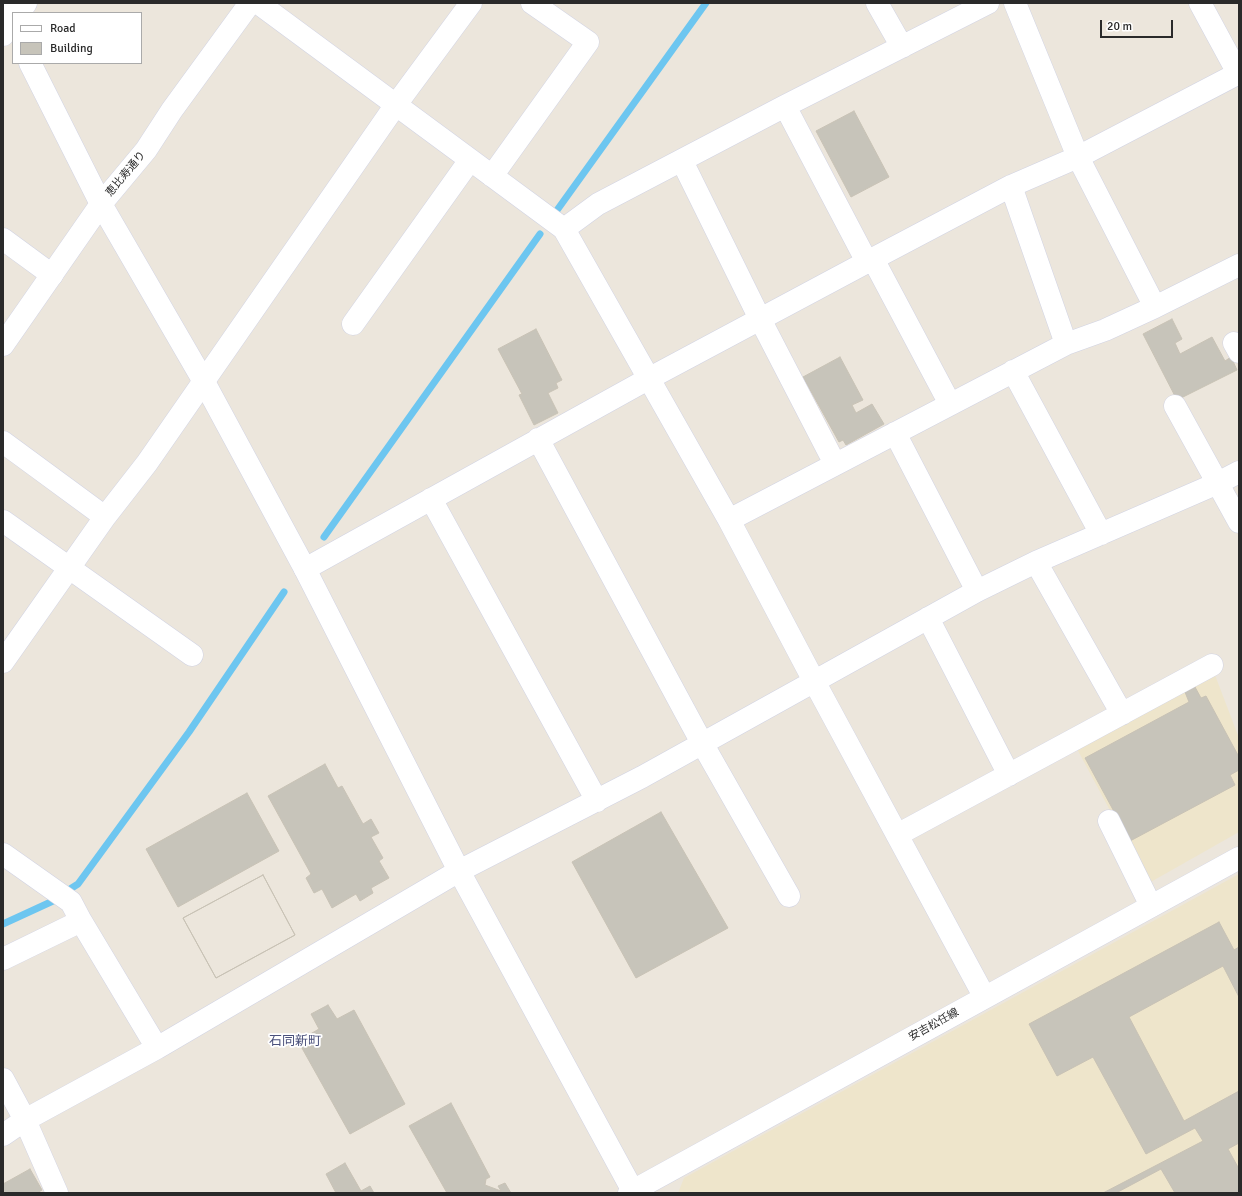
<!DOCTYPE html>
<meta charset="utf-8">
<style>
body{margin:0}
#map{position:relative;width:1242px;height:1196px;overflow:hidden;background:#ece6dc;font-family:Signika,sans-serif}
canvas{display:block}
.frame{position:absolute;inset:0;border:4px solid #2a2a2a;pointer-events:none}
.legend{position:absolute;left:12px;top:12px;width:130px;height:52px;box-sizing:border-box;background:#fff;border:1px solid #aaa;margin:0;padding:5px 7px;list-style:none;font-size:12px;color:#2a2a2a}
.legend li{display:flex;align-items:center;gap:8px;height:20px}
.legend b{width:20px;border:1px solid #aaa}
.scale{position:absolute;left:1100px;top:20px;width:73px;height:18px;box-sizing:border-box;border:2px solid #2a2a2a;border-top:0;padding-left:5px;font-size:12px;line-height:14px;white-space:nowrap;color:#2a2a2a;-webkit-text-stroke:3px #fff;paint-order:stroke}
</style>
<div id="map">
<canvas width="1242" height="1196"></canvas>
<div class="frame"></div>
<ul class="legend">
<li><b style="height:5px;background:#fff"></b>Road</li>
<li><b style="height:11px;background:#c7c4ba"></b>Building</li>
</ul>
<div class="scale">20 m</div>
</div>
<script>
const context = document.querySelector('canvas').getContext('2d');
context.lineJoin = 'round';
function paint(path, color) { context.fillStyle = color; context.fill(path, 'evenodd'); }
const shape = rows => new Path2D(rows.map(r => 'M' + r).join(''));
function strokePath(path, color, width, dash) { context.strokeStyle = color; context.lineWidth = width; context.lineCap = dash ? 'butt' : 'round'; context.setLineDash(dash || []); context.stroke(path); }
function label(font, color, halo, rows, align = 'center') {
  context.font = font + ' Signika,"Noto Sans JP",sans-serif'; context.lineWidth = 3.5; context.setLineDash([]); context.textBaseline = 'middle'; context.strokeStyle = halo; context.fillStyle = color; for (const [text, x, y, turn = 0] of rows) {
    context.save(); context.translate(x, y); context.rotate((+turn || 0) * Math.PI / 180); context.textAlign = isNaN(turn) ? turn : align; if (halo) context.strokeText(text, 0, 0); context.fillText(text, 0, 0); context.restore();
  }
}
const education = shape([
 [1215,675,1239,738,1239,832,1149,883,1077,749],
 [1239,874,1239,1193,678,1193,684,1178]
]);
const stream = shape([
 [555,213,706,3],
 [324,537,540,234],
 [67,891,78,884,189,732,284,592],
 [3,924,53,901]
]);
const building = shape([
 [854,111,889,177,851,197,816,131,854,111],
 [1172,319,1182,339,1175,343,1180,354,1212,337,1225,361,1231,357,1237,370,1177,400,1143,334,1172,319],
 [536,329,562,380,556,383,558,388,548,393,558,413,534,425,519,395,522,394,498,349,536,329],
 [840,357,863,400,852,405,856,413,872,404,884,424,846,445,843,440,839,442,803,377,840,357],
 [1195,687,1201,698,1206,696,1239,757,1239,770,1230,775,1235,785,1130,841,1085,758,1189,702,1185,692,1195,687],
 [325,764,338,788,342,786,363,824,371,819,379,833,371,837,383,858,379,861,389,878,371,888,373,893,360,901,356,894,332,908,322,889,314,893,306,878,311,874,268,796,325,764],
 [247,793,279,851,178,907,146,849,247,793],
 [661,812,728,928,636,978,572,862,661,812],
 [263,875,295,935,216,978,183,918,263,875],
 [263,875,295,935,216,978,183,918,263,875],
 [1219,922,1234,950,1239,947,1239,997,1223,966,1129,1017,1184,1121,1239,1091,1239,1143,1228,1149,1239,1169,1239,1193,1103,1193,1203,1141,1195,1128,1146,1154,1093,1057,1057,1076,1029,1024,1219,922],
 [328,1005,337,1019,354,1010,405,1104,350,1134,298,1041,319,1029,311,1014,328,1005],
 [451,1103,490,1177,486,1179,485,1185,501,1191,498,1186,505,1183,511,1193,447,1193,409,1126,451,1103],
 [345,1163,361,1191,370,1186,374,1193,336,1193,326,1174,345,1163],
 [30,1169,42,1190,37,1193,3,1193,3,1184,30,1169],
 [1161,1169,1175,1193,1116,1193,1161,1169]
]);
const minor = shape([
 [258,3,564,229,729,520,814,681,984,996],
 [877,3,902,47],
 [1015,3,1078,157,1155,307],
 [1200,3,1239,75],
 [19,13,26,3],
 [3,35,13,21],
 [785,106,867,262],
 [682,161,760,319,835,464],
 [492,176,588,42,532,3],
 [1011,186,1066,344],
 [564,229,598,204,785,106,988,3],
 [3,239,52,275],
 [873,259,950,404],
 [353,324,470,160],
 [1234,343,1239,352],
 [1013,371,1101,534],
 [1175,406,1239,522],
 [895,433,977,591],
 [538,439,702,743,789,896],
 [3,442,105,517],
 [431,499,597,801],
 [729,520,1066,344,1105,330,1155,307,1239,265],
 [3,521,192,655],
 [1036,562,1122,714],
 [305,569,648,379,867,262,1011,186,1078,157,1239,73],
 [928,618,1009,775],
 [3,662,105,517,147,463,395,106,471,3],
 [1109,821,1151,906],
 [897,835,1212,665],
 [3,854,71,902,81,921],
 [3,959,81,921,157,1048],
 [3,1079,25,1120,57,1193],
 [3,1135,25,1120,157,1048,459,871,642,777,977,591,1036,562,1218,483,1239,472]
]);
const tertiary = shape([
 [8,3,13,23],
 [30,63,101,204,203,380,305,569,459,871,634,1193],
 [3,345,101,204,146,150,172,110,250,3]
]);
const secondary = shape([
 [629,1193,1239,858]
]);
const streetNames = [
 ["恵比寿通り",126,174,-50],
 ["安吉松任線",934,1025,-29]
];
const quarterNames = [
 ["石同新町",295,1042]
];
paint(education, '#eee5cb');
strokePath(stream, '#6dc6f0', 7);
paint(building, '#c7c4ba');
strokePath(building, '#c8c2b5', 1);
strokePath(minor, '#d1d3e3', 23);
strokePath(tertiary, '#d1d3e3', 23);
strokePath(secondary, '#d1d3e3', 23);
strokePath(minor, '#fff', 22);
strokePath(tertiary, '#fff', 22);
strokePath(secondary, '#fff', 22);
label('11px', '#2a2a2a', '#fff', streetNames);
label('13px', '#4a507b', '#fff', quarterNames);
</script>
